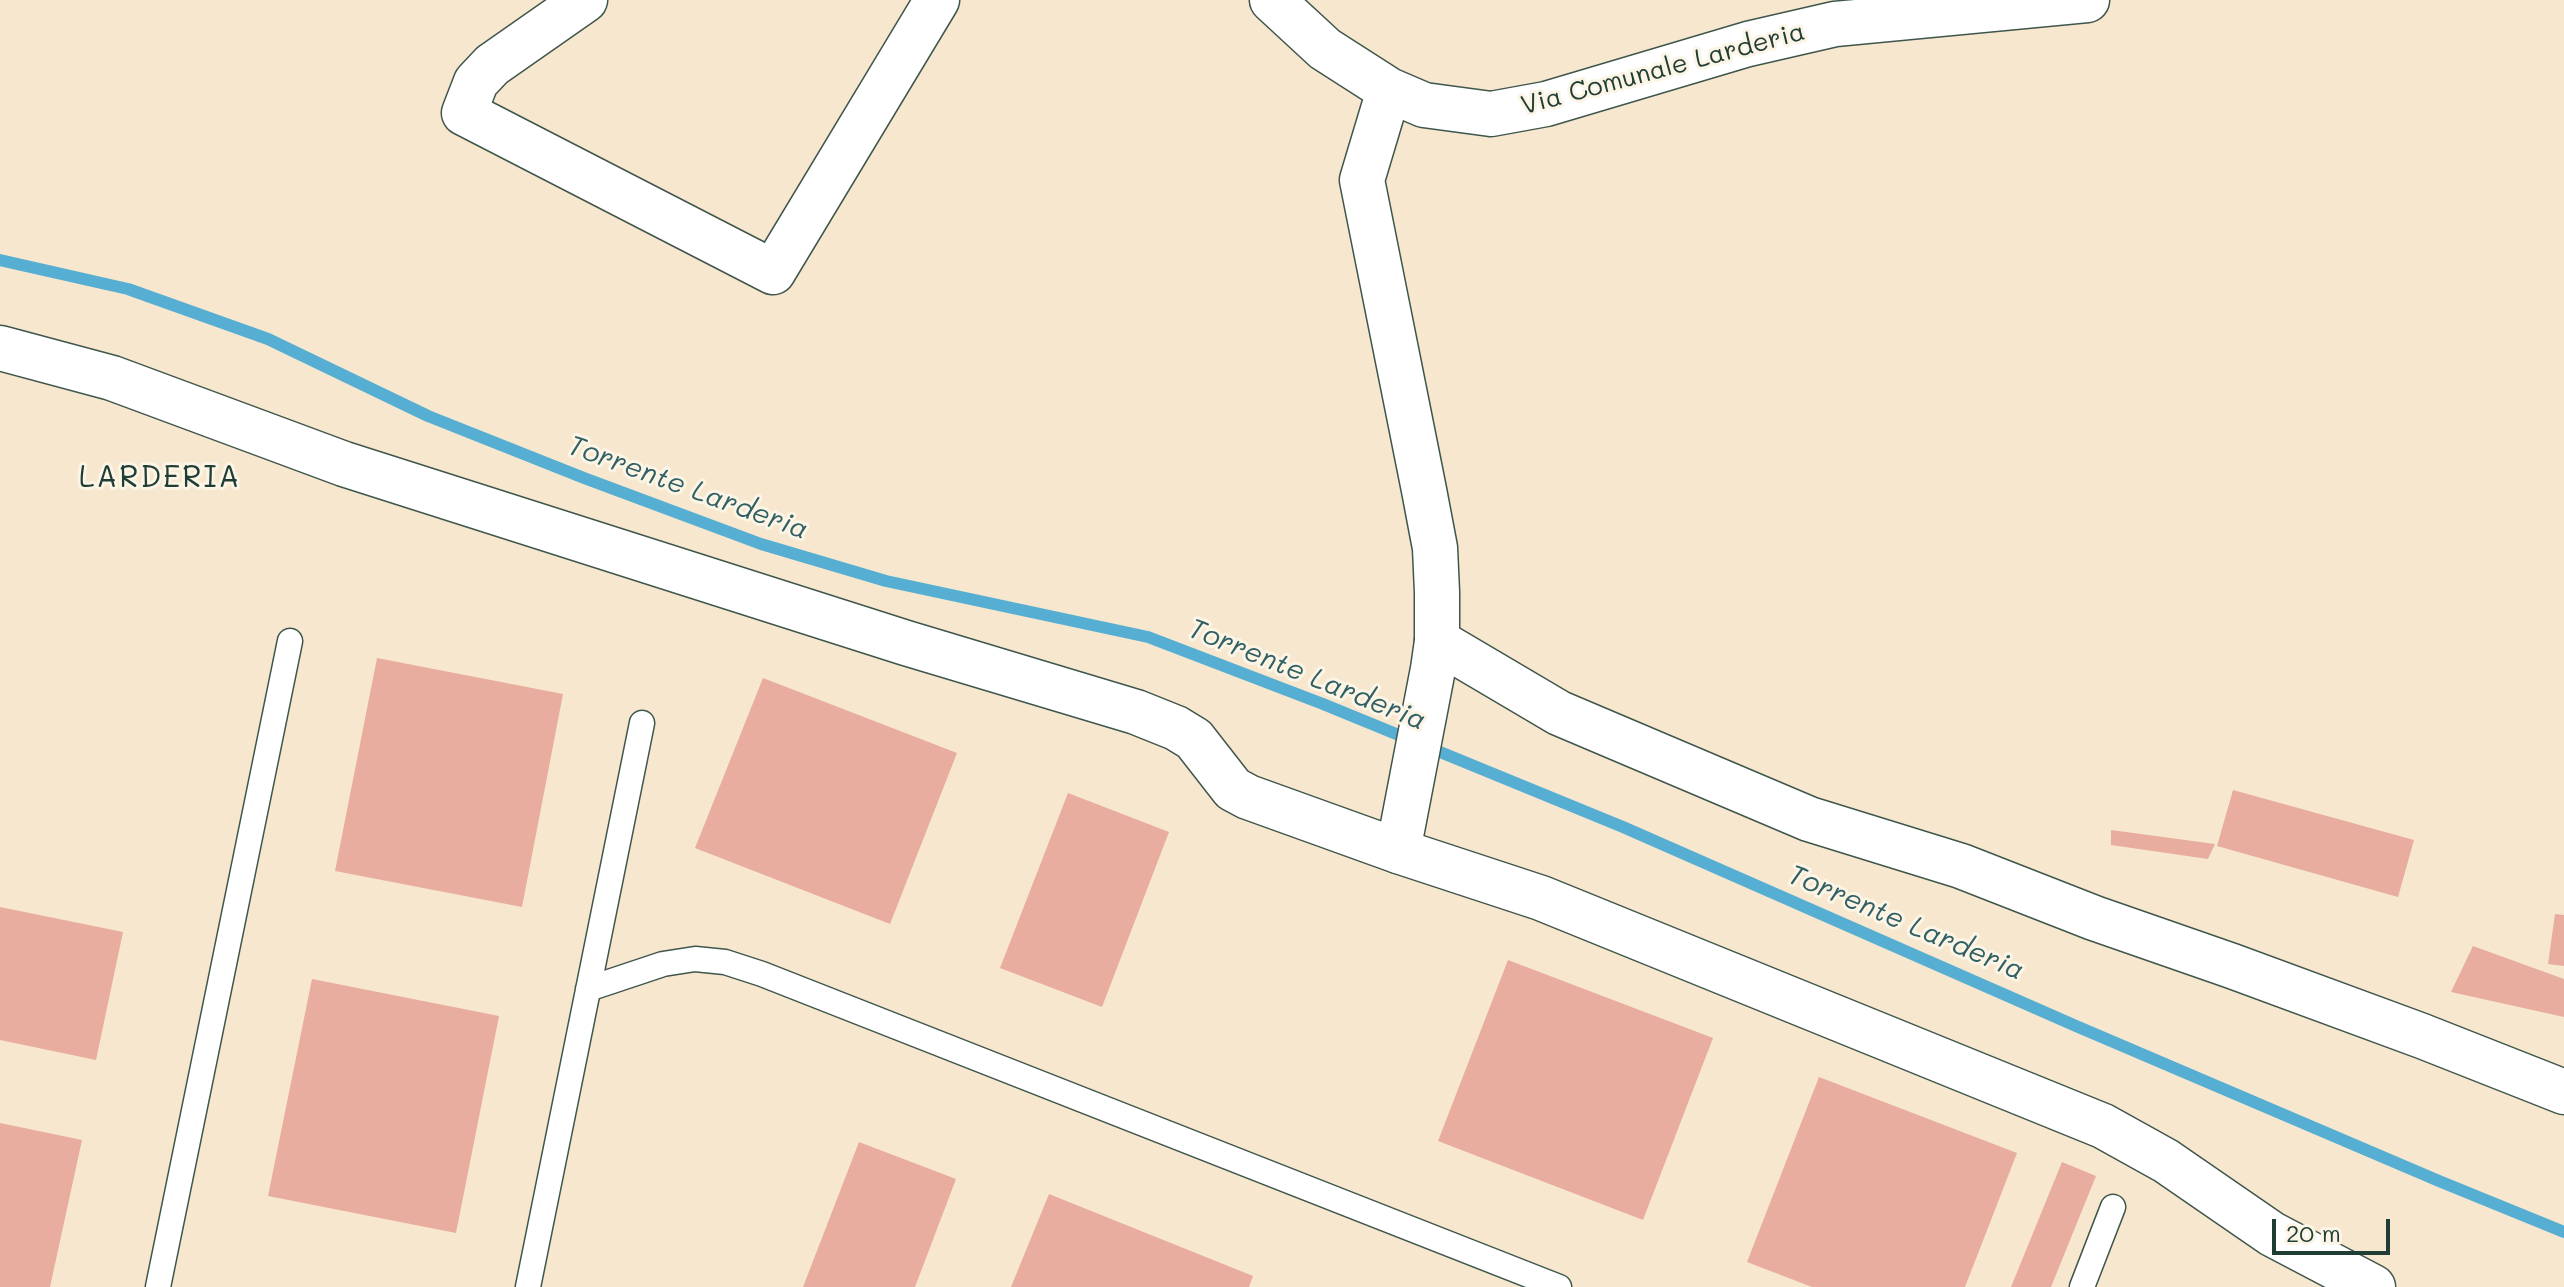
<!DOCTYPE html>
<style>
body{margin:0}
#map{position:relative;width:2564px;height:1287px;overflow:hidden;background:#f7e7cf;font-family:Mali,sans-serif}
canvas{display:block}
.scale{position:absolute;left:2272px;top:1219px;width:118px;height:36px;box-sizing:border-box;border:4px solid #1f3d34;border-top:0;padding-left:10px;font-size:24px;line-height:28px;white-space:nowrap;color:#1f3d34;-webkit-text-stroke:6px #fcf5e5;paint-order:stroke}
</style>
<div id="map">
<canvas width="2564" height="1287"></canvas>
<div class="scale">20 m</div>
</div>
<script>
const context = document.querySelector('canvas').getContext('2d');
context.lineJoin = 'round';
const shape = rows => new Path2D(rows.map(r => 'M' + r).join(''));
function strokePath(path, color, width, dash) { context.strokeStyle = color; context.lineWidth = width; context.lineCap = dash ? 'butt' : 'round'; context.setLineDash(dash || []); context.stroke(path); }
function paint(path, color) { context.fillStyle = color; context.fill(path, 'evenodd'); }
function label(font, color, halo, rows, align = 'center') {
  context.font = font + ' Mali,sans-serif'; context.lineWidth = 6; context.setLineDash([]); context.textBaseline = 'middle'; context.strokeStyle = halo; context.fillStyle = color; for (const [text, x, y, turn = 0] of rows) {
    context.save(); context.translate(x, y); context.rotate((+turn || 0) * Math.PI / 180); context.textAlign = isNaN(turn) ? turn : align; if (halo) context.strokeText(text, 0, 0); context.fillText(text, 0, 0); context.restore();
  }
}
const stream = shape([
 [0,260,128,289,268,339,428,416,584,478,761,544,886,581,1148,637,1323,704,1623,827,2076,1026,2439,1181,2564,1232]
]);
const building = shape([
 [377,658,563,694,522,907,335,871],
 [763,678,957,753,890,924,695,848],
 [2233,790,2414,840,2398,897,2217,846],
 [1068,793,1169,832,1102,1007,1000,968],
 [2111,830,2215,844,2208,859,2111,845],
 [0,907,123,932,96,1060,0,1040],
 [2555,914,2564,915,2564,966,2548,964],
 [2473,946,2564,979,2564,1017,2451,992],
 [1508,960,1713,1038,1643,1220,1438,1141],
 [312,979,499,1016,456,1233,268,1196],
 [1819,1077,2017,1153,1965,1287,1812,1287,1747,1262],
 [0,1123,82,1140,50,1287,0,1287],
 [859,1142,956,1179,915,1287,803,1287],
 [2062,1162,2096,1176,2051,1287,2011,1287],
 [1049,1194,1253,1276,1249,1287,1011,1287]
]);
const lane = shape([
 [588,989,663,964,695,959,725,962,762,974,1559,1287],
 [158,1287,290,641],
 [528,1287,642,723],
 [2082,1287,2113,1207]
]);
const street = shape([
 [585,0,492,65,476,82,464,113,773,272,937,0],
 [1437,641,1559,713,1809,819,1961,866,2094,918,2232,966,2422,1036,2564,1092],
 [1398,851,1541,898,2103,1126,2166,1161,2272,1234,2373,1287]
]);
const secondary = shape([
 [1272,0,1325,49,1389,90,1424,105,1491,114,1546,104,1748,44,1835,24,2087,0],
 [0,348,112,378,344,464,906,643,1136,712,1176,728,1194,739,1233,789,1248,797,1398,851,1433,669,1437,641,1437,592,1435,548,1424,490,1362,180,1389,90]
]);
const streetNames = [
 ["Via Comunale Larderia",1663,69,-15]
];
const waterNames = [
 ["Torrente Larderia",688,488,20],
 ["Torrente Larderia",1307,675,22],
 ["Torrente Larderia",1906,923,23]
];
const quarterNames = [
 ["LARDERIA",160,478]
];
strokePath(stream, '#56afd3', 12);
paint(building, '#e8ad9e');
strokePath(lane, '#3f564b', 27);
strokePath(street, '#3f564b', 47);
strokePath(secondary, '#3f564b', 47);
strokePath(lane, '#fff', 24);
strokePath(street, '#fff', 44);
strokePath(secondary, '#fff', 44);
label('26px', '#1f3d34', '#fcf5e5', streetNames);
label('italic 28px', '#305f64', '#fcf5e5', waterNames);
context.letterSpacing = '2px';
label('30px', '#1f3d34', '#fcf5e5', quarterNames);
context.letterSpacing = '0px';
</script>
